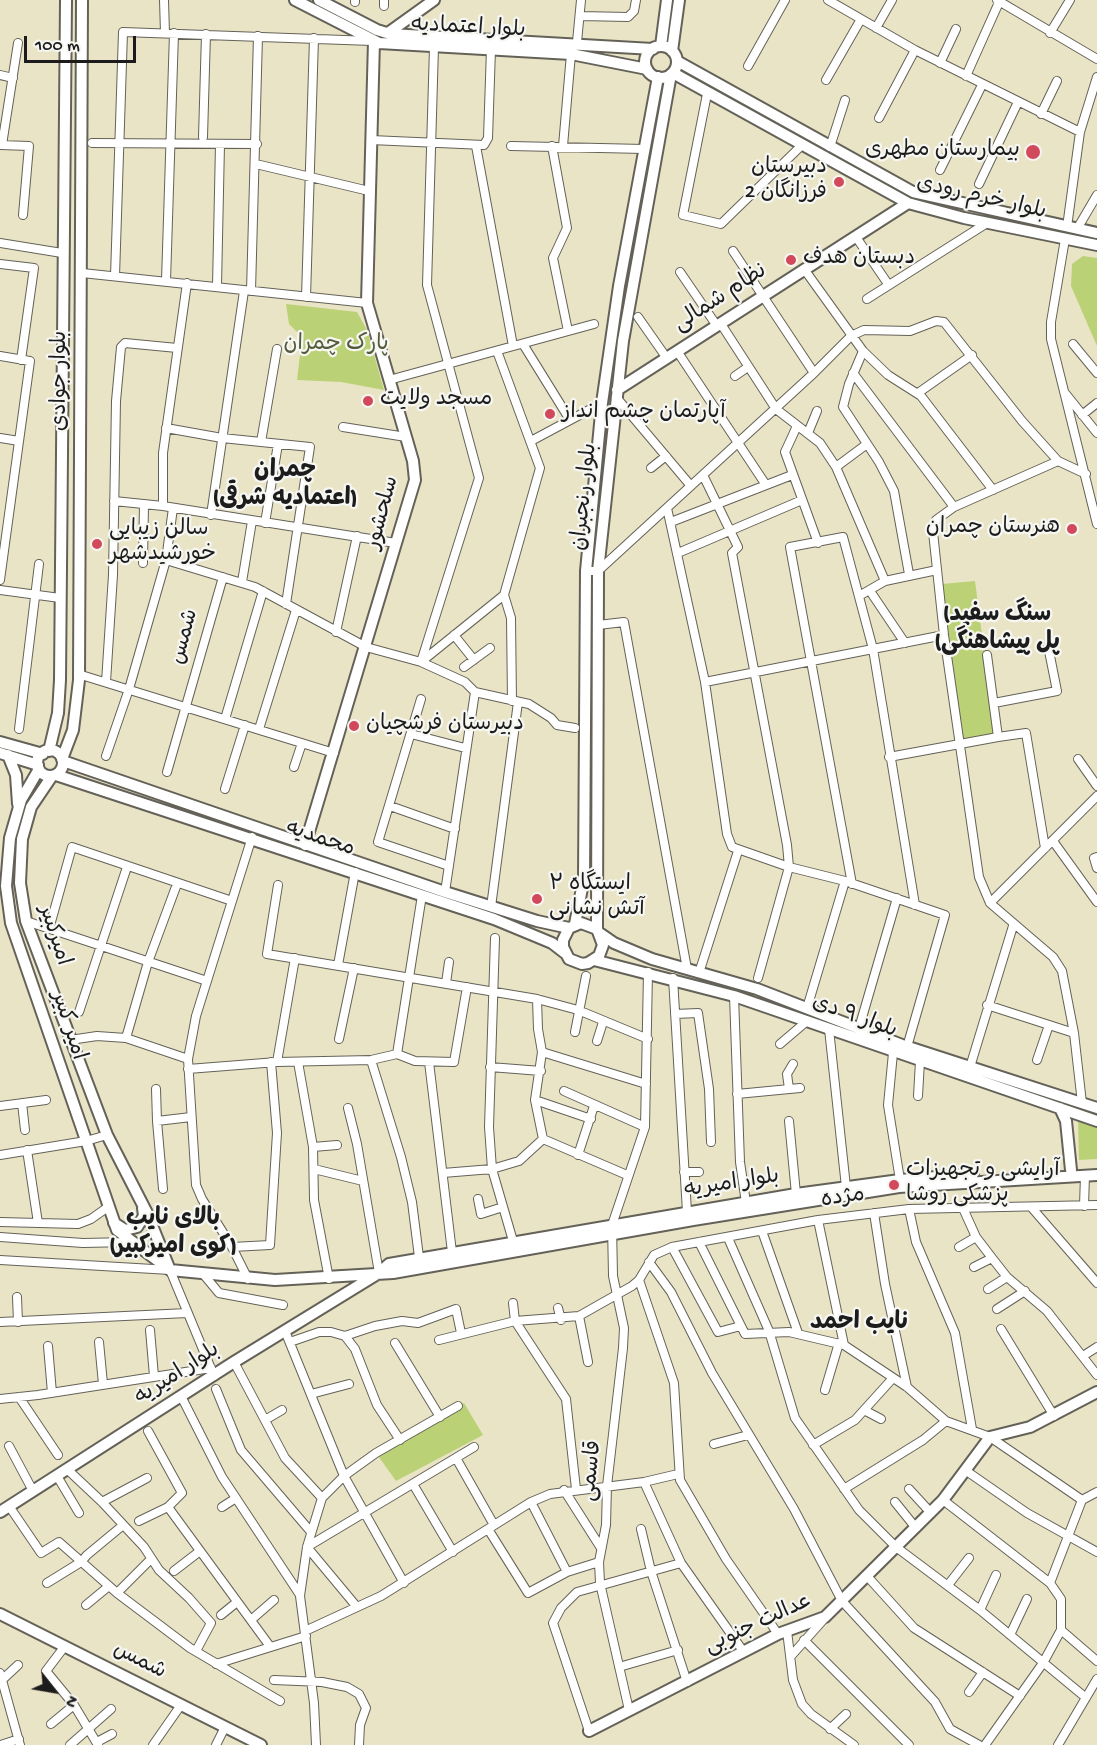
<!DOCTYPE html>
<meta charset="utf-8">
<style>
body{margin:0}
#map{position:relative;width:1097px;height:1745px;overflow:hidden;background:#eae4c7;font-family:"Gochi Hand",sans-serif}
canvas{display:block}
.north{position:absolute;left:24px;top:1661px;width:60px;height:60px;-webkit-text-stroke:4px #f6f6f2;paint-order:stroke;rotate:121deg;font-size:16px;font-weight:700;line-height:24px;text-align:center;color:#1c1c1c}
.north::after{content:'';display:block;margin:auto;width:21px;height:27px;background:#1c1c1c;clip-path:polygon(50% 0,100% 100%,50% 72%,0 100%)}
.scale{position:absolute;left:24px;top:36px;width:112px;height:27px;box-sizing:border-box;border:3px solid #1c1c1c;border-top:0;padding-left:8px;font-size:18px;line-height:21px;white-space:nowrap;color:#1c1c1c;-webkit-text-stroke:4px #f6f6f2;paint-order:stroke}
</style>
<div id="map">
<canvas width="1097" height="1745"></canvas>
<div class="north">N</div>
<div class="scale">100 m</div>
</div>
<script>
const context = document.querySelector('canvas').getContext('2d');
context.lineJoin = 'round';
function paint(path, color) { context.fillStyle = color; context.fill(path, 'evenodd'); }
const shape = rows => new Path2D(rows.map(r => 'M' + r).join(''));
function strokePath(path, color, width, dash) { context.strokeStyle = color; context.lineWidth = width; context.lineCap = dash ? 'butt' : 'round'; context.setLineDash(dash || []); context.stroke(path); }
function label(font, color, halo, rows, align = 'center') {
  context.font = font + ' "Gochi Hand","Playpen Sans Arabic",sans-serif'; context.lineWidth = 4.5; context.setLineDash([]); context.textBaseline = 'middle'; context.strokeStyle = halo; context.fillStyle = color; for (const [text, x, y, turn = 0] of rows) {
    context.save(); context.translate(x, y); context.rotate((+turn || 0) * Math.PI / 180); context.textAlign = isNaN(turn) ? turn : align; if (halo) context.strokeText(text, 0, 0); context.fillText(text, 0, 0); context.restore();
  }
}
const green = shape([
 [1083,256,1097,258,1097,346,1071,286,1072,264],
 [286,304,357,312,367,330,384,390,341,382,297,380,302,337,289,324],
 [975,581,995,735,963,739,942,584],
 [1078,1120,1097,1126,1097,1159,1079,1160],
 [464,1403,483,1435,396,1481,376,1453]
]);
const street = shape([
 [164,0,165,33],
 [384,0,384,6],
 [828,0,915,50,1080,132],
 [997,0,1097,59],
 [355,2,355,0],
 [580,16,628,17,634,11,636,0],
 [876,28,892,0],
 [1050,33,1070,0],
 [577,42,581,0],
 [434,47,427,285,479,478,421,662,465,682,475,692,529,704,551,718,557,725,575,728],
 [940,63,956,29],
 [748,66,785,0],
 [0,75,13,78],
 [966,76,1000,0],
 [826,80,861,19],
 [707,94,683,215,721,224,801,146],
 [1041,114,1057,81],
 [879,118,915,50],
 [203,137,206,34],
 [371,140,484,145,488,138,491,49],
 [92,143,257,144],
 [0,145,29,146,23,215],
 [2,145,18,43],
 [476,146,513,346],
 [511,146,644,149],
 [552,146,567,228,553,258,568,331],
 [563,146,571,54],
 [830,147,845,100],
 [256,164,369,191],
 [940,170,982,85],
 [979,184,1018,102],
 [1067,227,1080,132,1097,77],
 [1077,229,1097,195],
 [856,237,888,284],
 [1065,239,1051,322,1051,339,1097,524],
 [0,243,62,253],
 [733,251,814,373],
 [0,264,34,268,21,360],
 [804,269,863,351,888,375,921,396,993,490],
 [680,272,717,326],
 [82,273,367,303],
 [115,276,123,32,372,41],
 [166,281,174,33],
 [217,286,220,144],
 [251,291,258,36],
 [306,297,314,38],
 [867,299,987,223],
 [638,317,666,357],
 [721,324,776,409,820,443,836,467,885,581],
 [523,344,570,420],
 [1073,344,1097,373],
 [497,351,540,468,504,595],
 [677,351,766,485],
 [863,351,849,384,843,407,879,462,894,491,909,574],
 [0,356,30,361,0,580],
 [853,373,954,507],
 [735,376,748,367],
 [389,380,594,324],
 [918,393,972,355],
 [1065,393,1097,433],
 [616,397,691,486],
 [1082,415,1097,403],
 [797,426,785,452,818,543],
 [343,427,406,437],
 [166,428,222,438,310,447,286,604],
 [808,433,817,411],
 [0,438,19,441],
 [531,441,602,403],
 [261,442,277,349],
 [836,467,867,444],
 [651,468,666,456],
 [703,475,738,547,732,553,787,845,789,867,758,978],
 [114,501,163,506,396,543],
 [163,506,163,453,187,283],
 [667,508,705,682,727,834,732,847,789,867,845,881,945,915,907,1047],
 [211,515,244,291],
 [671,522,792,475],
 [265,523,278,444],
 [678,553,802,500],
 [166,560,255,587,366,647,421,662,504,595],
 [143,563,144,504],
 [586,571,598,571,814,373,851,336,864,330,910,331,936,321,944,322,1022,421,1058,461],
 [242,582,252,521],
 [0,590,60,598],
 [870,591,905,643],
 [504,595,511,618,512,701],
 [859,596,885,581,937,570],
 [598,625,624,622,687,969],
 [336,632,357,536],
 [454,635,474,660],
 [987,655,998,737,1026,733,1045,848],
 [464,667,490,648],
 [78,674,334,753],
 [106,682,113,575,116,401,121,347,125,343,177,348],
 [705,682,944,635],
 [421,699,378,842,449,866],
 [994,703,1057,691,1048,646],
 [225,719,263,591],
 [19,729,39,564],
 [259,729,296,610],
 [411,734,465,748],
 [106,756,129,689,166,560,173,508],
 [889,757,998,737],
 [1078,759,1097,786],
 [294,767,302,743],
 [167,772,223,577],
 [225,789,245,725],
 [390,806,455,829],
 [1053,841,1097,902],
 [1097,857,1094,858,1097,868],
 [852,884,790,547,843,537,873,649,915,905],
 [278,885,267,954,537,999,578,1010,648,1039],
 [445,892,475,692],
 [990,903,1097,796],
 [491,907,518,702],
 [26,921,207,981],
 [49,929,72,847,232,901],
 [495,938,489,1127,492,1169,513,1241],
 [338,965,355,872],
 [699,973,738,851],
 [673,978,687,1212],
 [446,983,449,962],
 [734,996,740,1162,746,1203],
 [537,999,538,1029,542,1052,535,1100,543,1139],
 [987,1005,1074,1033],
 [807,1008,845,881],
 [79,1012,127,867],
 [675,1014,698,1013,709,1089,711,1142],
 [859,1028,897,898],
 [829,1029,846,1187],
 [575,1032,586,976],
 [126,1038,148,962,177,884],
 [339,1039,354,968],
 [70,1040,97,1036,126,1038,188,1059],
 [597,1041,603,1022],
 [780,1044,807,1021],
 [542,1052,646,1084],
 [893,1053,888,1105,900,1180],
 [397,1054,422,895],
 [371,1060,401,1157,412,1202,419,1257],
 [1037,1060,1049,1025],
 [277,1062,295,958],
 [298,1062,313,1147,314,1200,329,1279],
 [429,1062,452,1252],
 [490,1067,541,1071],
 [970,1067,1013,926],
 [188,1069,277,1062,371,1060,397,1054,415,1061,454,1062,467,987],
 [156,1089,157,1121],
 [789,1089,787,1074,793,1064],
 [564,1091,645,1127],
 [737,1094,800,1088],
 [918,1096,920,1061],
 [535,1100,591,1119],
 [22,1103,25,1130],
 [1082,1103,1074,1033,1062,971,1053,957,990,903,979,877,944,635,933,532,936,520,954,507,1058,461,1086,474],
 [0,1106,46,1100],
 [348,1108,357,1144,379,1273],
 [789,1121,796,1194],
 [543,1139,627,1175],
 [313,1147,337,1145],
 [27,1150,38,1223],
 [0,1155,86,1141,107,1135],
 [578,1155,594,1106],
 [314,1169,363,1181],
 [684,1172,699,1172],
 [443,1173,492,1169,519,1161,543,1139],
 [163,1189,157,1121,191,1117],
 [478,1199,481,1214,503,1207],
 [962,1206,976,1237,992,1258,1007,1277,1047,1311,1097,1375],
 [1084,1206,1085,1175],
 [1032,1208,1097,1283],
 [909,1209,916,1242,955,1333,972,1429],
 [874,1213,885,1284,907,1387],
 [818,1220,844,1345],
 [0,1222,78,1224,91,1219,108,1207],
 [762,1231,798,1333],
 [0,1237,83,1243,130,1242],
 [728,1238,769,1331,795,1418,859,1510,896,1547,980,1610,1085,1697],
 [699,1242,745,1334,789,1332,844,1345,907,1387,946,1421,990,1437,1082,1500],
 [232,1247,270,1245,277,1133,271,1062],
 [672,1247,718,1332,741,1326],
 [959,1247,976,1237],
 [0,1260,170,1270,214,1376],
 [649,1262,671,1292,712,1373,794,1509,842,1601,935,1702,950,1729,979,1745],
 [974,1267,992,1258],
 [204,1275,219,1293,283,1305],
 [248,1279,232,1247,202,1199,196,1185,188,1059,196,1016,252,837],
 [639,1280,674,1383,680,1480,726,1559,778,1634],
 [988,1289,1007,1277],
 [17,1297,18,1322],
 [513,1303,515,1321,566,1399,576,1489],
 [558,1308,561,1320],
 [997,1309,1025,1291],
 [579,1316,588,1362],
 [0,1322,187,1313],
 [1001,1329,1054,1416],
 [150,1330,154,1376],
 [285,1331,344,1476,404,1583],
 [345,1336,355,1349,377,1405,400,1440],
 [439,1340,515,1321,579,1316,632,1286,639,1280,654,1255,672,1247,818,1220,909,1209,1097,1205],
 [99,1342,103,1384],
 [290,1342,319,1332,331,1332,345,1336,375,1326,402,1321,418,1323,456,1309,461,1333],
 [395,1343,440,1417],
 [48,1346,52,1393],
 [1083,1356,1097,1347],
 [234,1362,285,1458,322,1498],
 [216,1389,241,1450,311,1532],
 [825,1390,839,1343],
 [311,1394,349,1384],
 [181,1396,222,1477,300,1595],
 [19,1397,58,1455],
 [0,1399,38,1395,211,1368],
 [864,1410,881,1419],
 [265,1420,282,1410],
 [148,1431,182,1493,168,1507,269,1645],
 [714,1444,748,1435],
 [813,1445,855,1420,893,1378],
 [9,1446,33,1491],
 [456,1458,494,1525],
 [68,1470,102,1502,144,1547,159,1570,189,1598,211,1623,196,1651],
 [965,1470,1027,1513,1097,1552],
 [57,1476,79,1513],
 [644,1482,681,1563,743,1651],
 [413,1484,453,1552],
 [844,1489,923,1440,946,1421],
 [909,1489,931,1513],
 [564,1490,601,1548],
 [943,1500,1050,1583,1061,1599,1061,1630,1043,1663,985,1745],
 [102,1502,147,1478],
 [531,1502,567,1572],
 [895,1502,916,1528],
 [9,1506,41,1553,59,1542,117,1593,190,1648,280,1701],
 [222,1507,236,1498],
 [139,1521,168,1507],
 [488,1529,528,1593,567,1572,599,1562],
 [641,1529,651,1571,687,1682],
 [174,1571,200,1551],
 [867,1576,914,1628,1020,1696],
 [47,1583,81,1562,87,1555,122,1526],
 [1050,1583,1082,1500,1097,1492],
 [948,1585,969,1558],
 [117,1593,151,1559],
 [86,1605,109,1586],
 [357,1607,307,1547,474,1447],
 [980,1610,996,1575],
 [221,1615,237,1602],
 [251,1620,274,1600],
 [1061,1630,1097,1661],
 [305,1631,381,1596,531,1502,550,1494,644,1482,678,1474],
 [787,1631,793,1680,802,1704,811,1714,854,1745],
 [1010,1635,1027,1599],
 [804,1640,909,1745],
 [65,1646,46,1671,74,1705,98,1745],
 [791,1656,824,1619],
 [216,1664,306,1636],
 [619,1667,678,1650],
 [0,1673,20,1745],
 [3,1679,18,1665],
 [274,1680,322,1682,347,1687,359,1694,366,1708,360,1725,359,1745],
 [969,1692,983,1672],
 [629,1710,600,1583,599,1562,606,1525,607,1486,623,1348,624,1328,613,1276,612,1225,645,1127,648,972],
 [51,1724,74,1705],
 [830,1729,846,1714],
 [589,1731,553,1623,561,1608,577,1592,681,1563],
 [97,1742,112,1734],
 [1,1745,19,1739],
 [70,1745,111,1709],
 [153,1745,181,1705],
 [216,1745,225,1727],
 [316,1745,314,1703,300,1596,307,1547,322,1498,344,1476,376,1453,458,1406],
 [1058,1745,1097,1679]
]);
const secondary = shape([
 [295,0,379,43,571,54,647,69],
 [319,0,377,30,390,34,653,49],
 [388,33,434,0],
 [661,46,667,0],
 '645 62a16 16 0 1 1 32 0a16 16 0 1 1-32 0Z',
 [672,51,679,0],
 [677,61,913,192,1097,233],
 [673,73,908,203,964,218,1097,245],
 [617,390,908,203],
 [0,742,43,754],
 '37 763a13 13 0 1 1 26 0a13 13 0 1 1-26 0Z',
 [49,751,58,713,60,680,66,0],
 [0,753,38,765],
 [8,755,16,775,18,804],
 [62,759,73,730,79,680,82,0],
 [63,761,445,892,537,921,569,928],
 [39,769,21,800,10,838,6,886,11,923,117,1230,170,1270,275,1280,393,1273,693,1220,899,1187,1097,1175],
 [56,775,494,919,552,943,565,953],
 [52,776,31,807,22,839,20,883,26,921,107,1135,147,1213,170,1270],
 [305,845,415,480,413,461,367,303,374,41],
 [575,924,584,878,586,571,602,403,619,286,658,77],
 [597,929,581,923,569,928,563,940,563,947,569,959,582,964,588,963,599,956,603,945,597,929,598,571,623,341,671,74],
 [601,934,614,943,652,959,757,989,902,1045,1097,1108],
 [594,960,734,996,1097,1121],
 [1060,1108,1066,1121,1071,1170],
 [114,1223,125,1230,137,1227,144,1216,143,1208],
 [0,1512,234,1362,379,1273,389,1264,796,1194,900,1180,973,1174],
 [0,1614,261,1745],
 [589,1731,778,1634,825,1617,943,1500,990,1437,1030,1427,1097,1392]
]);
const markers = [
 [1033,152,8,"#d1495b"],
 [839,182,6,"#d1495b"],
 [791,260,6,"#d1495b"],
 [368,401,6,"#d1495b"],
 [550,414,6,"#d1495b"],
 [1072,529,6,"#d1495b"],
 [97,544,6,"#d1495b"],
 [354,726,6,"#d1495b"],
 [537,899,6,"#d1495b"],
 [894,1185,6,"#d1495b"]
];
const streetNames = [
 ["بلوار اعتمادیه",468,29,3],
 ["بلوار خرم رودی",981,199,13],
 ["نظام شمالی",721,299,-33],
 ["بلوار جوادی",62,381,-90],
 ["بلوار رنجبران",586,497,-84],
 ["سلحشور",384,513,-75],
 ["شمس",186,637,-75],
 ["محمدیه",320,840,19],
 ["امیرکبیر",53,936,72],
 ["بلوار ۹ دی",854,1018,20],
 ["امیر کبیر",67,1026,72],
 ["بلوار امیریه",732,1185,-9],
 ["مژده",843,1199,-8],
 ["بلوار امیریه",178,1375,-33],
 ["قاسمی",593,1471,-84],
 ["عدالت جنوبی",759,1625,-25],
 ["شمس",139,1662,27]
];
const poiNames = [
 ["بیمارستان مطهری",1020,152,"right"],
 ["دبیرستان",827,169,"right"],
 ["فرزانگان 2",827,194,"right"],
 ["دبستان هدف",803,260],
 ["مسجد ولایت",380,401],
 ["آپارتمان چشم انداز",562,414],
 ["هنرستان چمران",1060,529,"right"],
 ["سالن زیبایی",109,531],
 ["خورشیدشهر",109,556],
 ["دبیرستان فرشچیان",366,726],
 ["ایستگاه ۲",549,886],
 ["آتش نشانی",549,911],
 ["آرایشی و تجهیزات",906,1172],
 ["پزشکی روشا",906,1197]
];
const parkNames = [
 ["پارک چمران",336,346]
];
const neighbourhoodNames = [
 ["چمران",285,472],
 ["(اعتمادیه شرقی)",285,500],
 ["(سنگ سفید",997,616],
 ["(پل پیشاهنگی",997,644],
 ["بالای نایب",173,1220],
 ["(کوی امیرکبیر)",173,1248],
 ["نایب احمد",859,1324]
];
paint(green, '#bbd175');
strokePath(street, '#646258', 10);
strokePath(secondary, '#646258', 14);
strokePath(street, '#fff', 8);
strokePath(secondary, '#fff', 10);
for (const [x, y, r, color] of markers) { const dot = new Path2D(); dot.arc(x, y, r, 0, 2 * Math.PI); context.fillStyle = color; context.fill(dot); strokePath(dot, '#f6f6f2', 2); }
label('22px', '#1c1c1c', '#f6f6f2', streetNames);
label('22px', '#1c1c1c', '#f6f6f2', poiNames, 'left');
label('22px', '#545b3b', '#f6f6f2', parkNames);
label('bold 24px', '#1c1c1c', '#f6f6f2', neighbourhoodNames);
</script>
